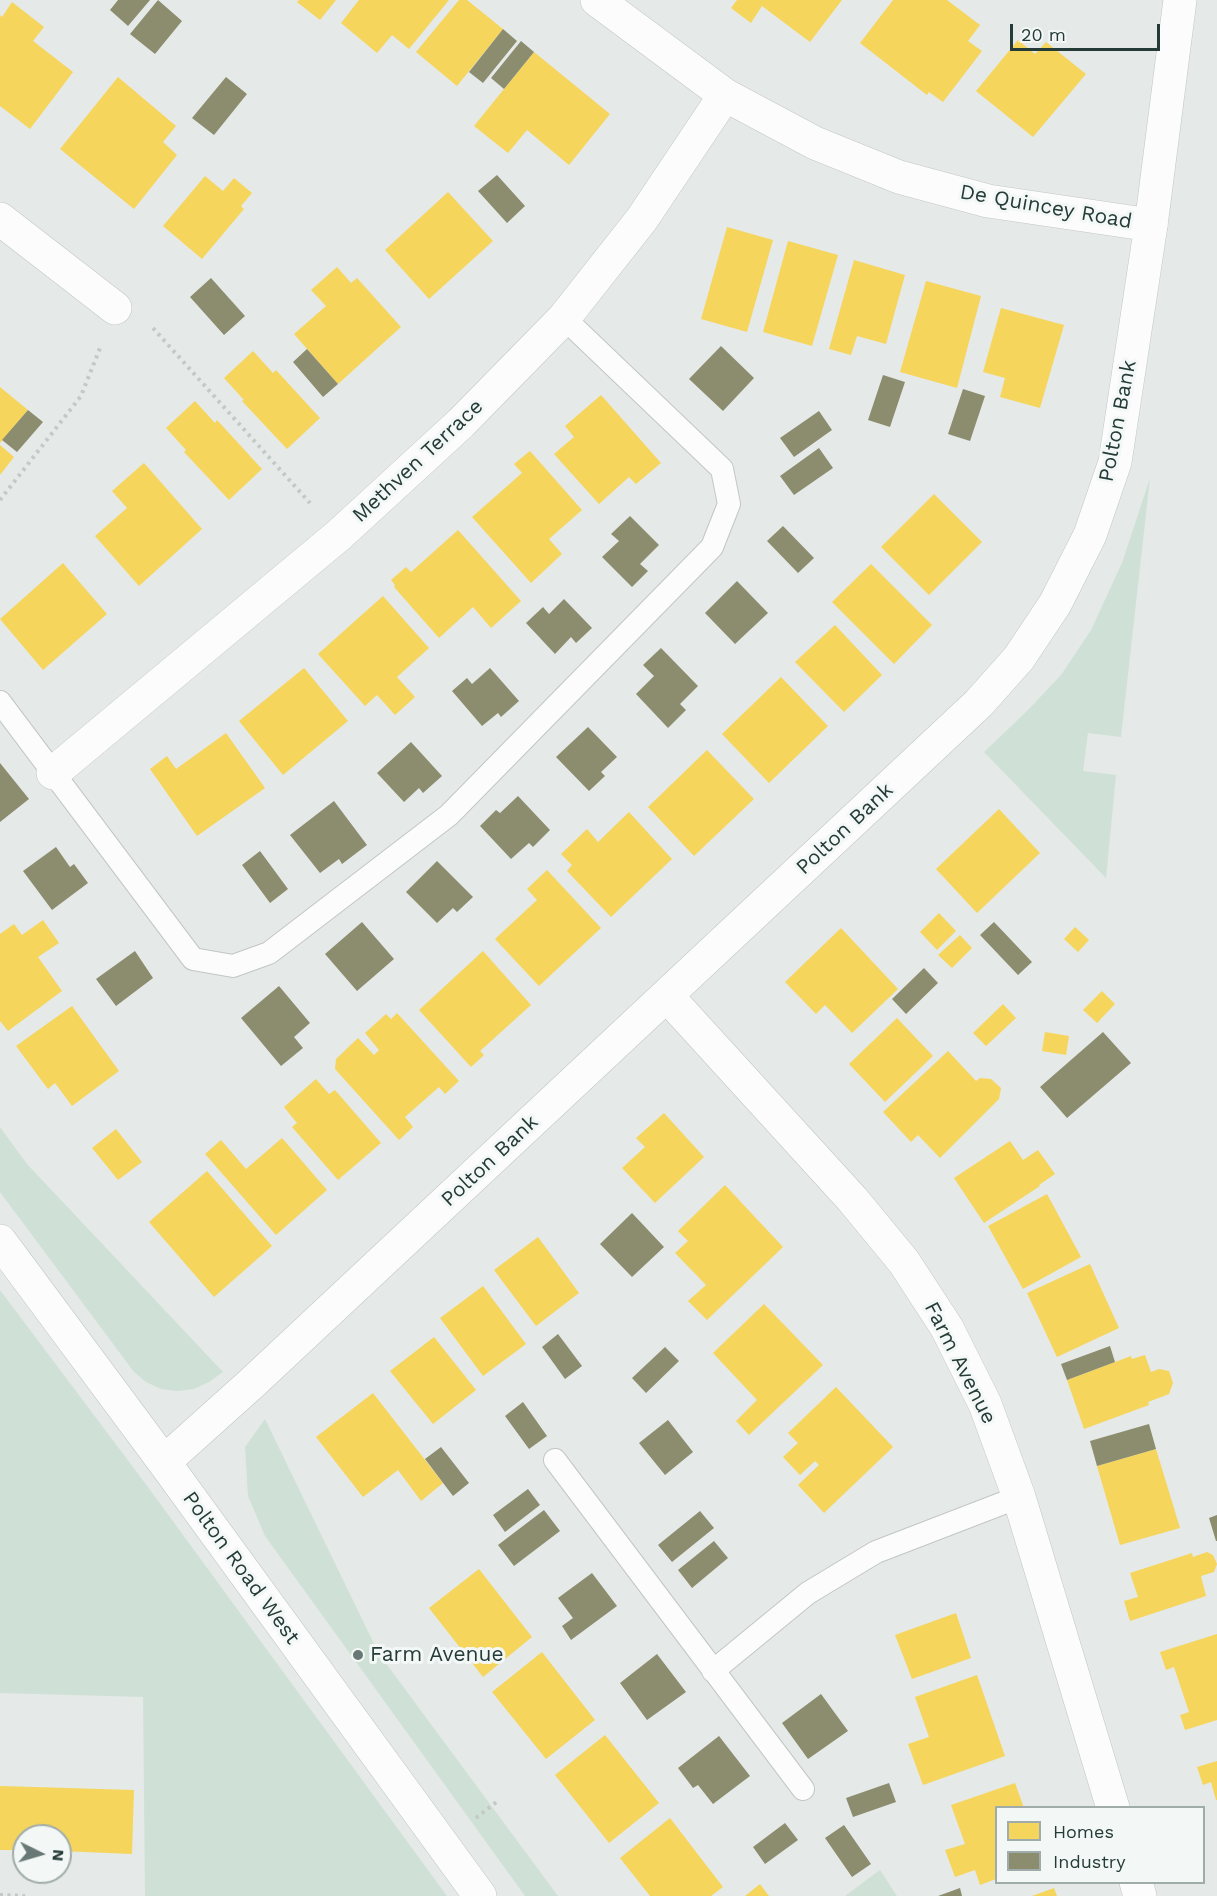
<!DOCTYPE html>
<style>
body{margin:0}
#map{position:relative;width:1217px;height:1896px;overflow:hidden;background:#e5e9e7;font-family:"Work Sans",sans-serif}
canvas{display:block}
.legend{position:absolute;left:995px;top:1806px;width:210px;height:78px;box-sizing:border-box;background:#f3f8f6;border:2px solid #a0acaa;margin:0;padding:8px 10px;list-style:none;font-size:18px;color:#243b37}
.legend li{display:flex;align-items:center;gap:12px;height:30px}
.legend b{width:30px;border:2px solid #a0acaa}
.north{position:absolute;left:12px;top:1824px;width:60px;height:60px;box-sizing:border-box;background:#f3f8f6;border:2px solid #a0acaa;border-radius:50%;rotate:95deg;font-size:16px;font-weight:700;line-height:24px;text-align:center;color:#243b37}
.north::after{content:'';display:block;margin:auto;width:21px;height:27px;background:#687875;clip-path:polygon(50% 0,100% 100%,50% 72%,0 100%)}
.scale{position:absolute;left:1010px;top:24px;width:150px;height:27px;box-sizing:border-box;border:3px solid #243b37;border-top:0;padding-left:8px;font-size:18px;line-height:21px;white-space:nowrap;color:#243b37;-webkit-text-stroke:4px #f3f8f6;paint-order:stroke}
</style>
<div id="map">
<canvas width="1217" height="1896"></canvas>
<ul class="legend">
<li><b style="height:16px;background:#f6d55c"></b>Homes</li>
<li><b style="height:16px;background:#8c8c6e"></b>Industry</li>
</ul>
<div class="north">N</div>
<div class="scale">20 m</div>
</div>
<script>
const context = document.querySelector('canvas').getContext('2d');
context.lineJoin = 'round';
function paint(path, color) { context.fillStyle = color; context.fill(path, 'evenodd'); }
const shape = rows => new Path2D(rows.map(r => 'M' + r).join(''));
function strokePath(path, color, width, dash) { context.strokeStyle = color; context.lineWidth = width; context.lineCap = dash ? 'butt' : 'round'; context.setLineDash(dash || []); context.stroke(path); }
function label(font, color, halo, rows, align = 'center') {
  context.font = font + ' "Work Sans",sans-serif'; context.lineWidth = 6; context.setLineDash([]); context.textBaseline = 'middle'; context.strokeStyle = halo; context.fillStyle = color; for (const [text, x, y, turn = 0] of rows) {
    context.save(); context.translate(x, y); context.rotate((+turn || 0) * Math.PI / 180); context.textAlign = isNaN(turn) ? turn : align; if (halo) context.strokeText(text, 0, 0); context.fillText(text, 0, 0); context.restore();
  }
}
const green = shape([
 [1150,478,1121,737,1088,733,1083,771,1116,775,1106,878,984,752,1027,711,1061,675,1091,630,1122,563],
 [0,1127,27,1164,223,1372,209,1382,194,1389,177,1391,161,1389,146,1382,134,1372,0,1192],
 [0,1290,145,1483,447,1896,145,1896,143,1697,0,1693],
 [265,1419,379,1654,558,1896,525,1896,265,1536,248,1496,245,1447],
 [880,1870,897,1896,845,1896]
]);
const homes = shape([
 [299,0,336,0,320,20,297,2],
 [359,0,449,0,409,49,392,35,377,53,341,23],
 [459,0,467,0,503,29,457,86,416,52],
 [737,0,842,0,810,42,762,6,751,23,731,8],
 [893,0,947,0,980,25,968,41,982,51,943,102,929,92,927,95,860,43],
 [12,2,44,27,33,41,73,72,30,129,0,106,0,15,2,17],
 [1018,40,1035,54,1046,42,1086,74,1033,137,976,91],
 [534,52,610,114,569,165,527,130,508,153,474,126],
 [118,77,176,126,163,142,177,155,134,209,60,149],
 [205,176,223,191,234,178,252,193,241,206,244,209,202,259,163,226],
 [448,192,493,241,429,299,385,250],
 [727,227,773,240,747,332,701,319],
 [788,241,838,255,812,346,763,332],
 [854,260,905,275,886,344,857,336,851,355,829,349],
 [337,267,351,283,357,278,401,327,338,384,294,334,326,306,311,290],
 [926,281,981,296,957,388,900,372],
 [1001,308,1064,325,1040,408,1000,397,1005,378,983,372],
 [253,351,273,373,276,370,320,418,287,449,242,401,244,400,224,378],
 [0,387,28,410,0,443],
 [601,395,661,463,636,484,629,477,599,504,554,454,574,437,565,426],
 [195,401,215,423,217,420,262,469,229,500,184,452,186,450,166,428],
 [0,445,14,457,0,475],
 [530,451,582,510,549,539,562,554,531,583,472,517,522,473,514,464],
 [144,463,202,529,139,586,95,536,127,508,112,491],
 [934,494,982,542,929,595,881,547],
 [458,530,521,601,491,628,473,607,439,638,394,587,395,585,391,580,406,567,411,572],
 [63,563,107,614,43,670,0,619],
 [871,564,932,625,894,664,832,602],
 [383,596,429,648,397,677,415,697,395,715,377,695,365,706,318,654],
 [835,625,882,675,844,712,795,662],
 [304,668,348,721,283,775,239,721],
 [781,677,828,726,769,783,722,734],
 [226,733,265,788,197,836,150,769,167,756,176,769],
 [707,750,754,799,694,856,648,807],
 [999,809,1040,853,977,913,936,869],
 [629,812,672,859,611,917,567,871,572,865,561,854,587,829,598,842],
 [547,870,601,928,539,986,495,939,537,900,527,889],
 [939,913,956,931,937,950,920,932],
 [43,920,59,943,38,957,62,991,8,1031,0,1021,0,934,14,924,22,935],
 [1075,927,1089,940,1078,952,1064,939],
 [841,928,898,989,852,1033,825,1005,816,1014,785,982],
 [960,935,972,948,952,968,938,955],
 [483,951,531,1005,480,1051,484,1055,471,1067,419,1010],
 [1102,991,1115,1004,1097,1023,1083,1010],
 [1003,1004,1016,1018,986,1046,973,1033],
 [72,1006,119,1071,72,1106,55,1083,48,1089,16,1046],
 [397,1013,459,1081,445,1094,439,1087,405,1117,413,1127,399,1140,335,1069,336,1059,358,1038,374,1055,379,1050,365,1033,386,1014,391,1019],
 [897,1018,933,1056,885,1102,849,1064],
 [1045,1032,1069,1036,1066,1055,1042,1051],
 [948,1051,976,1081,980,1078,991,1079,1001,1088,999,1099,940,1158,918,1135,911,1142,883,1112],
 [316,1079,329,1094,335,1090,381,1143,338,1180,292,1127,297,1123,284,1107],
 [664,1113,704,1157,655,1203,622,1168,645,1147,636,1138],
 [116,1129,142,1162,118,1180,92,1148],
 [282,1138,327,1190,276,1235,205,1154,221,1140,246,1169],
 [1010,1141,1023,1160,1038,1150,1055,1174,1039,1185,1040,1186,984,1223,954,1178],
 [207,1171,272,1246,214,1297,149,1222],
 [725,1185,783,1247,707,1320,688,1301,706,1285,675,1253,688,1241,678,1231],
 [1047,1194,1081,1257,1023,1289,988,1226],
 [538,1237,579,1293,536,1326,494,1270],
 [1090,1264,1119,1328,1057,1357,1027,1293],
 [483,1286,526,1344,483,1376,440,1318],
 [764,1304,823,1365,749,1435,736,1421,757,1400,713,1353],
 [434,1337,476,1390,433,1424,390,1371],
 [1145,1355,1151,1372,1159,1369,1169,1371,1173,1383,1169,1394,1148,1402,1149,1405,1084,1429,1067,1380,1131,1356,1132,1359],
 [836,1387,893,1447,824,1513,798,1485,819,1465,815,1461,800,1475,783,1457,798,1443,788,1433],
 [373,1393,443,1483,421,1501,398,1470,363,1497,316,1437],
 [1156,1449,1180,1528,1120,1545,1097,1466],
 [1207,1552,1213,1555,1217,1564,1214,1572,1201,1576,1206,1596,1130,1621,1124,1601,1138,1597,1130,1573,1192,1553,1193,1557],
 [479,1569,532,1637,483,1677,429,1608],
 [956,1613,971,1658,912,1679,895,1635],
 [1217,1634,1217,1720,1185,1730,1180,1715,1189,1712,1174,1667,1166,1670,1160,1652],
 [542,1652,595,1720,546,1759,492,1692],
 [977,1675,1005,1756,923,1785,908,1744,929,1737,915,1697],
 [605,1735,659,1803,609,1843,555,1775],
 [1217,1761,1217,1800,1216,1800,1211,1782,1203,1785,1197,1767],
 [1015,1783,1024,1808,996,1808,996,1879,980,1885,975,1870,955,1877,945,1850,965,1844,951,1805],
 [0,1786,134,1790,132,1854,60,1851,60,1836,24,1836,24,1850,0,1850],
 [670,1818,723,1887,711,1896,650,1896,620,1858],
 [760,1884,769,1896,745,1896],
 [1054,1888,1057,1896,1032,1896]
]);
const industry = shape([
 [118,0,150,0,128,26,110,10],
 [158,0,182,21,155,54,130,34],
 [503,29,517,41,483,83,469,72],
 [521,41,534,52,504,89,491,78],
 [226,77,247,94,214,135,192,118],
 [497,175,525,206,507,223,478,191],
 [211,278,245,316,224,335,190,297],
 [721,346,754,378,723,411,689,379],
 [307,349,338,384,323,397,293,362],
 [883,375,905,382,890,427,868,420],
 [963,389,985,396,970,441,948,434],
 [28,410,43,422,17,452,2,440],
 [819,411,832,430,794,457,780,438],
 [819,448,833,468,794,495,780,476],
 [630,516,659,545,640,564,648,571,632,587,602,557,619,541,611,534],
 [783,526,814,558,798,573,767,541],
 [737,581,768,613,735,644,705,613],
 [564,599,592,628,576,643,571,637,555,654,526,623,543,607,549,614],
 [661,648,698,686,680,704,686,710,668,728,636,694,654,676,643,665],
 [490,668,519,701,501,717,498,713,482,726,452,691,467,678,472,684],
 [588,727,617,757,601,772,605,776,589,791,556,757],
 [411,742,442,776,423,793,419,788,404,802,377,773],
 [0,763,29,799,0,822],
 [518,796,550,830,533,847,529,843,511,859,480,826,496,810,500,813],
 [334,801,367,845,342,864,339,859,320,873,290,835],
 [56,847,70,867,74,864,88,883,52,910,23,871],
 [260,851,288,889,270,903,242,865],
 [437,861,473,897,457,912,453,908,437,923,406,892],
 [362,922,394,959,357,991,325,954],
 [994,922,1032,962,1018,975,980,935],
 [135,951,153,978,116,1006,96,979],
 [924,968,938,983,906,1014,892,999],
 [279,986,310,1023,294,1037,303,1048,281,1066,241,1018],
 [1103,1032,1131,1063,1067,1118,1040,1087],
 [632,1213,664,1247,632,1277,600,1244],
 [558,1334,582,1366,565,1379,542,1347],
 [1110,1346,1115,1362,1067,1380,1061,1364],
 [665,1347,679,1361,646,1393,632,1378],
 [523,1402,547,1436,529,1449,505,1416],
 [668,1420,693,1452,665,1475,639,1443],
 [1149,1424,1156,1449,1097,1466,1090,1441],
 [441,1447,469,1483,453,1496,425,1459],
 [528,1489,540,1505,505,1532,493,1515],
 [544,1510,560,1531,514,1566,498,1545],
 [700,1511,714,1528,672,1562,658,1545],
 [1217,1515,1217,1541,1216,1541,1209,1518],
 [714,1541,728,1558,692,1588,678,1570],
 [592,1573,617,1606,571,1640,562,1626,573,1618,558,1598],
 [657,1654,686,1692,647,1720,620,1683],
 [821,1694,848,1731,808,1759,782,1723],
 [719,1736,750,1776,713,1804,698,1785,693,1788,678,1768],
 [889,1783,896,1802,853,1817,846,1798],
 [785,1823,798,1840,765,1864,753,1847],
 [844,1825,871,1864,852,1877,825,1838],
 [960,1888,962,1896,938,1896]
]);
const path = shape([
 [153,328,310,503],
 [0,500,81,396,100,348],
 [476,1818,499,1800],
 [0,1895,25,1896]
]);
const lane = shape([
 [0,702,193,959,233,966,269,953,449,815,712,547,729,504,722,469,564,318],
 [555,1460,803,1789],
 [713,1671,808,1593,876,1552,1019,1497]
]);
const street = shape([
 [597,0,725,95,815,143,899,177,988,201,1151,225],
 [0,219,115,308],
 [53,773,339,535,461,423,564,318,642,219,725,95],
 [667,996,853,1200,904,1262,947,1328,985,1404,1019,1497,1113,1808],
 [1136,1882,1140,1896]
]);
const secondary = shape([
 [0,1241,164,1462,480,1896],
 [164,1462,252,1383,979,703,1019,658,1055,604,1090,535,1115,462,1151,225,1180,0]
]);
const markers = [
 [358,1655,6,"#687875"]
];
const streetNames = [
 ["De Quincey Road",1046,207,10],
 ["Polton Bank",1118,421,-79],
 ["Methven Terrace",418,461,-43],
 ["Polton Bank",845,829,-43],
 ["Polton Bank",490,1161,-43],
 ["Farm Avenue",960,1363,63],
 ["Polton Road West",241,1568,54]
];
const poiNames = [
 ["Farm Avenue",370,1655]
];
paint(green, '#cfe1d6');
paint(homes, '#f6d55c');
paint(industry, '#8c8c6e');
strokePath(lane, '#c2c6c4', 24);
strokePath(street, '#c2c6c4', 34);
strokePath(secondary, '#c0c7c5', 34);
strokePath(path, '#c2c9c7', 4, [3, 4.5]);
strokePath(lane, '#fbfcfb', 22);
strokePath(street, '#fbfcfb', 33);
strokePath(secondary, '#fbfcfb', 33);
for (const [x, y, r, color] of markers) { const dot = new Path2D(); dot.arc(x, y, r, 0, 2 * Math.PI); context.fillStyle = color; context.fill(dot); strokePath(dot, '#f3f8f6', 2); }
label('21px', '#243b37', '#f3f8f6', streetNames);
label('21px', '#243b37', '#f3f8f6', poiNames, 'left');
</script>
